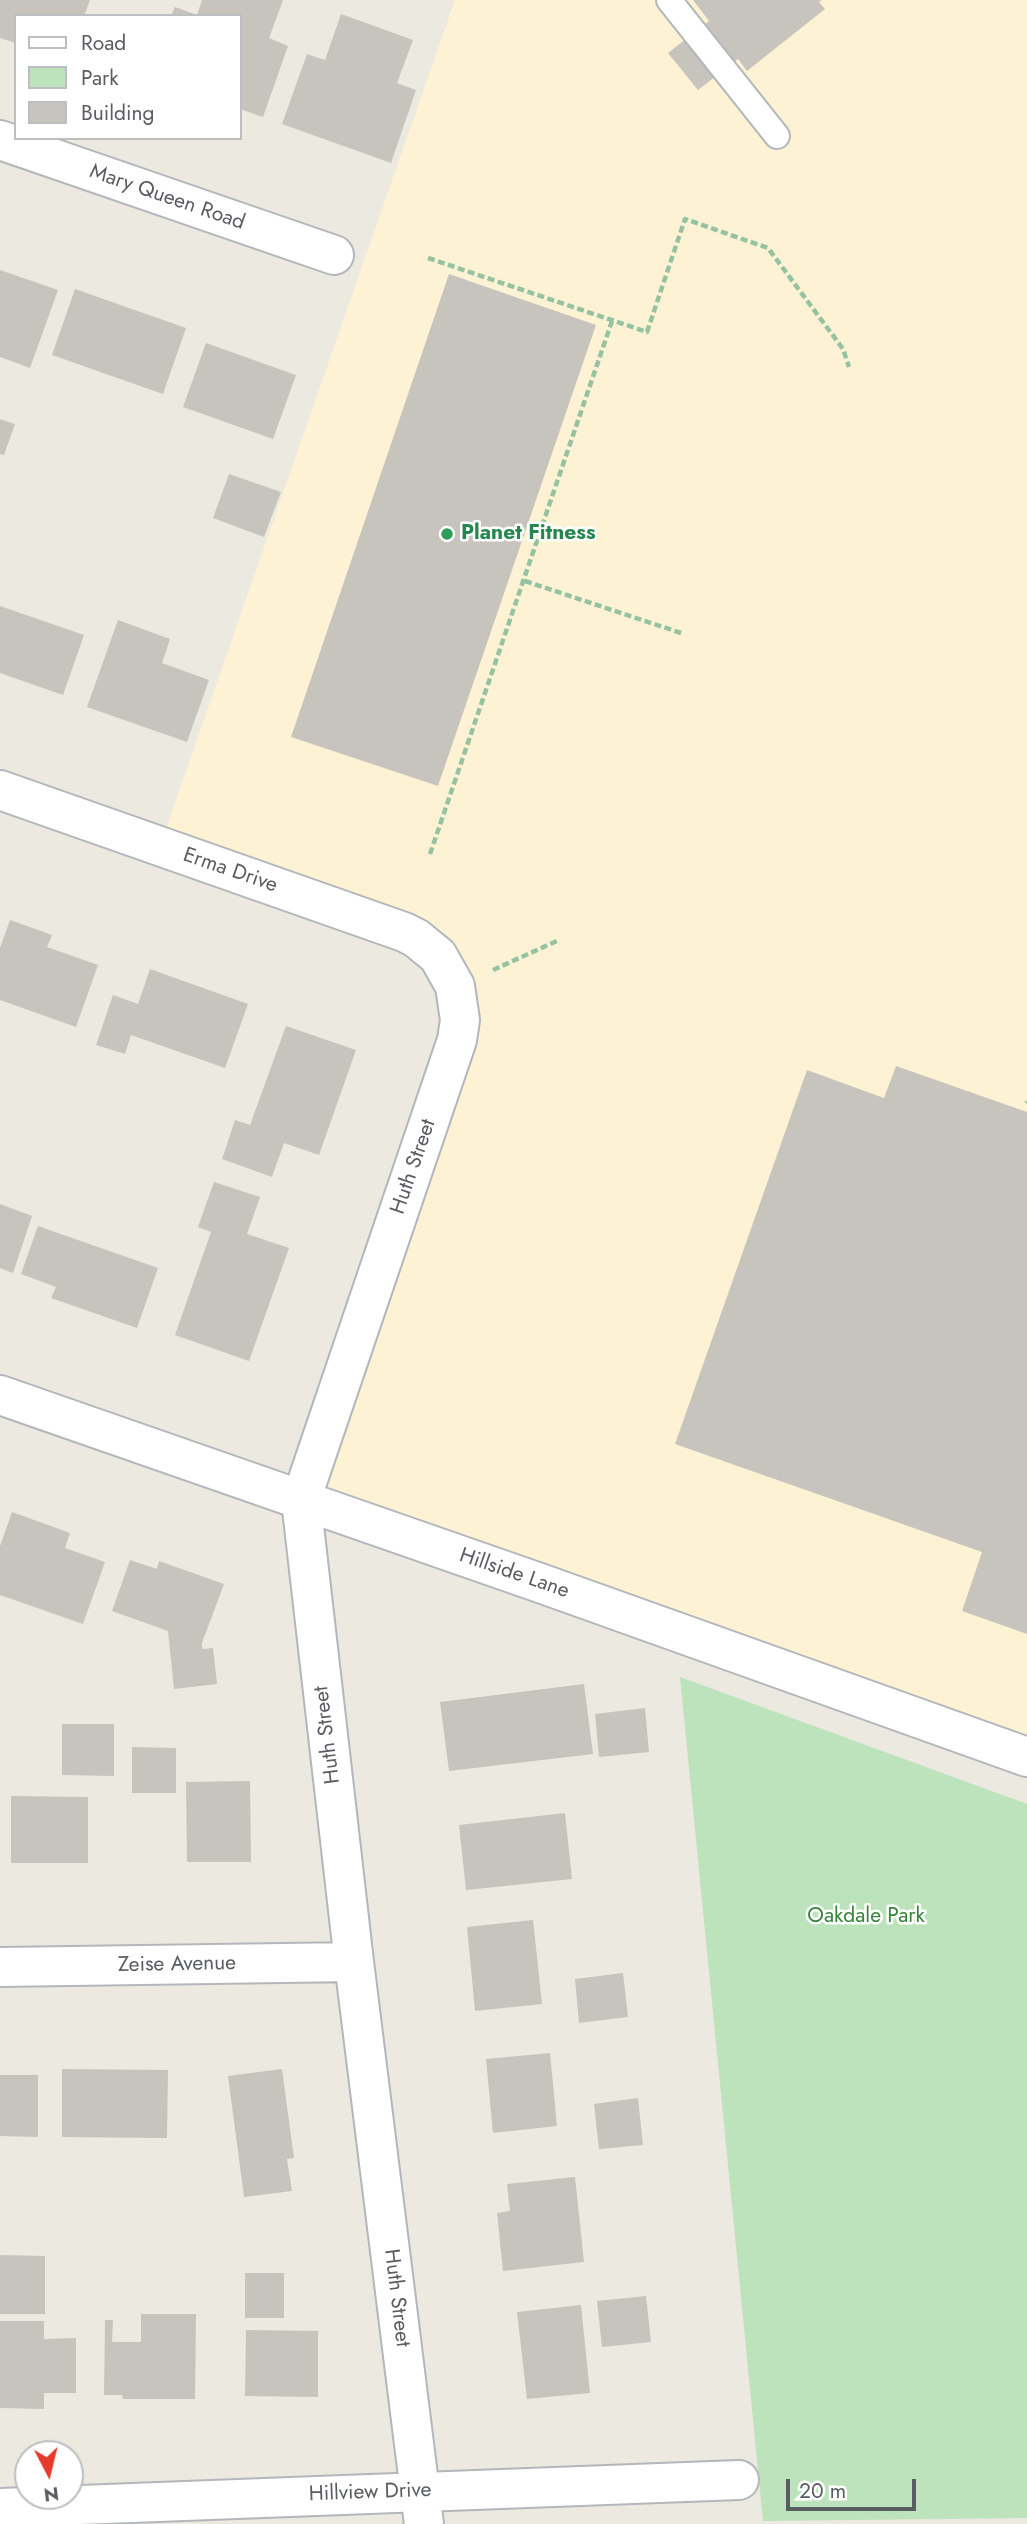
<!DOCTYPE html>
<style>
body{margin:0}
#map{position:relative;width:1027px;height:2524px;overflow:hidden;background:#ece9e0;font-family:Jost,sans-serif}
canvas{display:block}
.legend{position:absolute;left:14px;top:14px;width:228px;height:126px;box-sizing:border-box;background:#fff;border:2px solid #bdbec0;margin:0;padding:9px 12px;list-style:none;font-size:21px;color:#595c61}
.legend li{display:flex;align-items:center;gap:14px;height:35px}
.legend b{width:35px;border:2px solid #bdbec0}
.north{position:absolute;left:14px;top:2440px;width:70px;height:70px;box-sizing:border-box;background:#fff;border:2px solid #bdbec0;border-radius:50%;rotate:173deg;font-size:19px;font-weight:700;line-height:28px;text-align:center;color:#595c61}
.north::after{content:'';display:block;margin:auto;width:24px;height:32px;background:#e53b2d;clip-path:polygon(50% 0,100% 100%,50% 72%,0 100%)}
.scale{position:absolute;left:786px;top:2479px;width:130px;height:32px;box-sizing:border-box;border:4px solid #595c61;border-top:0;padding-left:9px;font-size:21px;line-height:24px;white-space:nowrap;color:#595c61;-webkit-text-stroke:5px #fff;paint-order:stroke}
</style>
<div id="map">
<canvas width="1027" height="2524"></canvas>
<ul class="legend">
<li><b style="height:9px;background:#fff"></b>Road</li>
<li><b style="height:19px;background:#bce3bc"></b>Park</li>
<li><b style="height:19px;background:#c6c4bd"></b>Building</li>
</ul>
<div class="north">N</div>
<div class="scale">20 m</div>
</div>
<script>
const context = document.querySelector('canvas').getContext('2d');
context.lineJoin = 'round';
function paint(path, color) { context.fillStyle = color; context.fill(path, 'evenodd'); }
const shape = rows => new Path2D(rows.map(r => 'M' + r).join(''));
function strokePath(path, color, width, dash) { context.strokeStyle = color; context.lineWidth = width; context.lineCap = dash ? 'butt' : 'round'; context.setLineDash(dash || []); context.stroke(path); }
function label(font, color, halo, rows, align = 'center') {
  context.font = font + ' Jost,sans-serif'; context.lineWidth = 5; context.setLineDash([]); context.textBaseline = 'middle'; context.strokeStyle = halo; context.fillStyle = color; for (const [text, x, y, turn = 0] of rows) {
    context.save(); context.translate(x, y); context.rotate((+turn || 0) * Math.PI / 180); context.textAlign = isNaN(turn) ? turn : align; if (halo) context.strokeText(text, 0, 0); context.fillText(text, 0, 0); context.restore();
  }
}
const commercial = shape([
 [455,0,1027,0,1027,1757,301,1500,457,1040,448,970,160,846]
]);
const green = shape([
 [680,1677,1027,1804,1027,2518,763,2521]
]);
const building = shape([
 [0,0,90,0,84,16,16,16,16,43,0,38],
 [202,0,283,0,269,38,288,46,263,117,240,109,240,16,171,16,175,7,197,15],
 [693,0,822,0,819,2,825,9,747,71,738,59,698,90,668,53,709,21],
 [341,14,413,40,397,83,416,90,391,163,282,124,307,54,325,60],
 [0,270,58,290,30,368,0,357],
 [449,274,596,325,438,786,291,737],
 [75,289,186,328,163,394,52,355],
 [206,343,296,375,273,439,183,407],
 [0,419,15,424,4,455,0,454],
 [229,474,281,492,264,537,213,518],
 [0,606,84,635,63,695,0,673],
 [118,620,170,639,162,663,209,680,187,742,87,707],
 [10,920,52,935,47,947,98,965,76,1027,0,1000,0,948],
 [150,969,248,1004,225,1068,131,1035,125,1054,96,1045,113,995,138,1004],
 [286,1026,356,1050,319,1155,284,1143,272,1177,222,1159,235,1120,250,1125],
 [896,1066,1027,1112,1027,1634,962,1611,982,1552,675,1444,807,1070,884,1098],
 [214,1182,260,1197,247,1234,289,1248,249,1361,175,1335,211,1232,198,1227],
 [0,1204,32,1216,13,1273,0,1268],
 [38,1226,158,1268,137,1328,51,1298,56,1287,21,1274],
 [12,1512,70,1533,65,1548,105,1562,83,1624,0,1595,0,1546],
 [130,1560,157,1569,159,1561,224,1584,202,1643,202,1649,213,1648,217,1684,174,1689,168,1631,112,1611],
 [584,1684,593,1754,449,1771,440,1702],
 [645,1708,649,1752,599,1757,595,1714],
 [62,1724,114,1724,114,1776,62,1775],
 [132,1747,176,1748,176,1793,132,1793],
 [250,1781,251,1862,187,1862,186,1782],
 [11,1796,88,1797,88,1863,11,1863],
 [565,1813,572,1879,466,1890,459,1825],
 [533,1920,542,2004,475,2011,467,1927],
 [623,1973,628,2017,579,2023,575,1979],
 [550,2053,557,2126,493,2133,486,2059],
 [62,2069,168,2070,167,2138,62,2137],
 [282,2069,294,2158,287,2159,292,2191,244,2197,228,2076],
 [0,2075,38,2075,38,2137,0,2136],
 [638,2098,643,2145,599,2149,594,2104],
 [575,2177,584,2262,503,2271,497,2213,510,2211,507,2184],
 [0,2255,45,2256,45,2314,0,2314],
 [245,2273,284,2273,284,2318,245,2318],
 [646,2296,651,2342,602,2347,597,2301],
 [581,2305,590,2393,527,2399,517,2312],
 [141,2314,196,2314,195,2399,123,2399,122,2395,104,2395,105,2320,113,2320,112,2342,141,2342],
 [0,2321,44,2321,44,2339,76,2338,76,2393,44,2393,44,2409,0,2408],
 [246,2330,318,2331,318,2397,245,2396]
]);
const path = shape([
 [428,258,647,332,685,219,768,248,843,349,849,367],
 [525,581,681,633],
 [430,854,612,321],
 [493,970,559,940],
 [1026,1103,1027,1102]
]);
const service = shape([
 [669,0,777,136]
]);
const minor = shape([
 [0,140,334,255],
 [0,790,404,932,416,938,438,956,455,986,460,1020,457,1040,301,1500,354,1962,424,2524],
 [0,1395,540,1583,1027,1757],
 [0,1967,354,1962],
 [0,2508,739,2480]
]);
const markers = [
 [447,534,7,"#2e9e5b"]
];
const streetNames = [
 ["Mary Queen Road",167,198,19],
 ["Erma Drive",230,871,19],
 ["Huth Street",414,1167,-71],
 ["Hillside Lane",514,1574,19],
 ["Huth Street",328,1735,-97],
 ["Zeise Avenue",177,1965,-1],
 ["Huth Street",396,2298,83],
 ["Hillview Drive",370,2493,-2]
];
const leisureNames = [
 ["Planet Fitness",461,534]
];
const parkNames = [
 ["Oakdale Park",866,1917]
];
paint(commercial, '#fdf3d4');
paint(green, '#bce3bc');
paint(building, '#c6c4bd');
strokePath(service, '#b3b6bb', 28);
strokePath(minor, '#b3b6bb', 42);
strokePath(path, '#95c2a1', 4.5, [7, 3.5]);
strokePath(service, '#fff', 24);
strokePath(minor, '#fff', 38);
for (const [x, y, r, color] of markers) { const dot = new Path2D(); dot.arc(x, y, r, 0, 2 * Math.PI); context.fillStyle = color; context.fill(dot); strokePath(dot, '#fff', 2.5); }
label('21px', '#595c61', '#fff', streetNames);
label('bold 21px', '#27864d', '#fff', leisureNames, 'left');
label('21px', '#368339', '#fff', parkNames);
</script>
